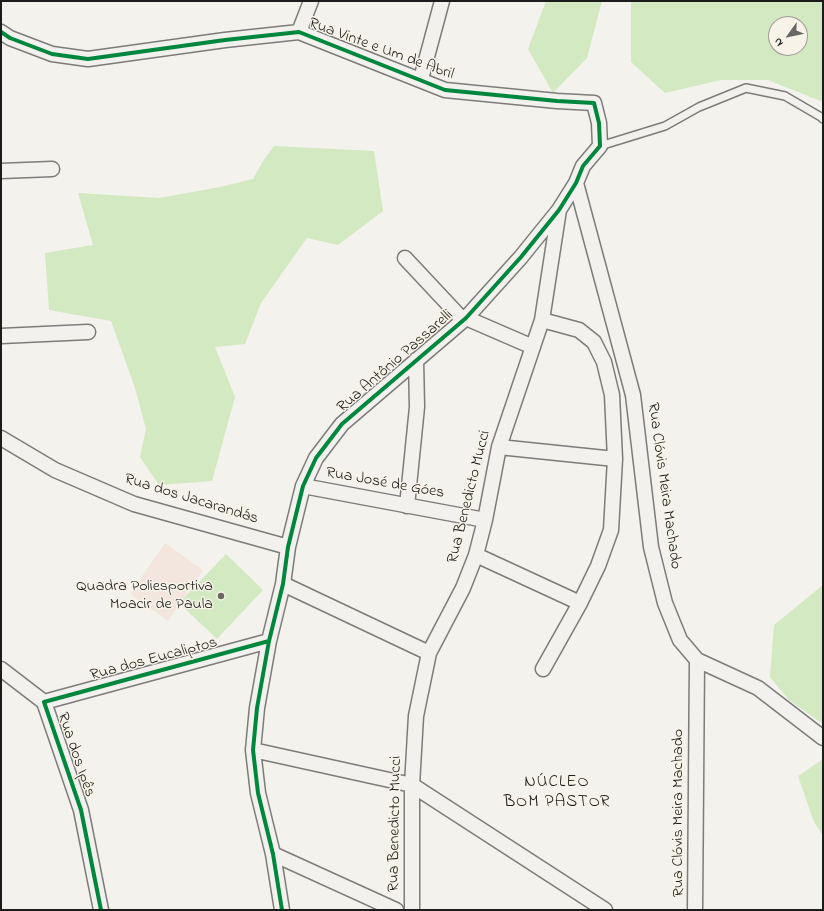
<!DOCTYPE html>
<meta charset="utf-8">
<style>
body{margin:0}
#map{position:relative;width:824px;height:911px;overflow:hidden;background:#f4f2ec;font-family:"Indie Flower",sans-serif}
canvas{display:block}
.frame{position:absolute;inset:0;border:2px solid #1c1c1c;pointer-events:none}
.north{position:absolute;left:768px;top:16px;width:40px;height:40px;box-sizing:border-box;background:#f7f3e8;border:1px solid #9f9d96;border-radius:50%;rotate:237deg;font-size:11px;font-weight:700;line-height:16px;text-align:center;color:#1c1c1c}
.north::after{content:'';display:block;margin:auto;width:14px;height:18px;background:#686765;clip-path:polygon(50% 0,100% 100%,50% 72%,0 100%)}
</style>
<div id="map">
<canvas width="824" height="911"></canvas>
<div class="frame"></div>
<div class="north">N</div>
</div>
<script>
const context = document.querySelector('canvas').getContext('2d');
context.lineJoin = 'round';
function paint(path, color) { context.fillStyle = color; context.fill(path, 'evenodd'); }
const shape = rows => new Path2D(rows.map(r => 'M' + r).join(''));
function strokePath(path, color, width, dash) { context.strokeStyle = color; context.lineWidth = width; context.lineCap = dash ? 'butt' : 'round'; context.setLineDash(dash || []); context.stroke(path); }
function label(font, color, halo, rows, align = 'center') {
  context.font = font + ' "Indie Flower",sans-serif'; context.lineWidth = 3; context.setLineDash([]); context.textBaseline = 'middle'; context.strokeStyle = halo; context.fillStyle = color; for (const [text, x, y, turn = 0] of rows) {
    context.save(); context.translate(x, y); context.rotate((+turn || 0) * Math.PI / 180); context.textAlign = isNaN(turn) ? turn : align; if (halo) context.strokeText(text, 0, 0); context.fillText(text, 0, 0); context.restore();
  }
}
const built = shape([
 [165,543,203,570,168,621,130,594]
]);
const green = shape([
 [546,1,602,1,587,58,553,93,528,49],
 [631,1,823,1,823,102,768,80,721,80,665,93,631,62],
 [776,24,800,24,800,48,776,48],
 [274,146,374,151,383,211,338,245,307,238,261,303,245,344,215,347,235,397,212,481,159,485,140,457,146,429,135,388,111,321,49,310,45,253,93,245,78,193,159,198,220,187,253,179,263,161],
 [226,554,263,590,217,639,179,603],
 [823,585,823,724,789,700,770,677,774,625],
 [823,759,823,836,814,822,798,776]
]);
const service = shape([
 [600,146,665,126,699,107,746,88,785,96,821,117,823,119]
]);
const minor = shape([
 [1,32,10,38,52,54,88,59,225,40,299,32,445,90,557,101,594,103,599,123,600,146,583,166,576,183,559,210,521,257,466,318,342,424,316,458,303,486,288,547,283,584,269,641,257,708,253,750,258,793,273,854,282,910],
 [299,32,311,1],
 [421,79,442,1],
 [1,171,52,169],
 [576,183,633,395,651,547,665,603,680,640,697,660,695,910],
 [405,258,463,320],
 [466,318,533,347],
 [542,320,579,330,594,342,604,362,612,395,615,459,611,530,598,566,580,603,543,669],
 [1,336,88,332],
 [1,438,55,470,134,504,288,547],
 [499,447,615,459],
 [303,486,485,520],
 [407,506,417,407,416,360],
 [476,555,580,603],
 [283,584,429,653],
 [697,660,758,688,823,738],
 [1,669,44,702,81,810,101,910],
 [44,702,269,641],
 [253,750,412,785,605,910],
 [273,854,396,910],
 [412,910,412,785,416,716,429,653,463,588,476,555,485,520,499,447,542,320,559,210]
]);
const cycleway = shape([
 [1,32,10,38,52,54,88,59,225,40,299,32,445,90,557,101,594,103,599,123,600,146,583,166,576,183,559,210,521,257,466,318,342,424,316,458,303,486,288,547,283,584,269,641,257,708,253,750,258,793,273,854,282,910],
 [101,910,81,810,44,702,269,641]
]);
const markers = [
 [221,596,4,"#686765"]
];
const streetNames = [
 ["Rua Vinte e Um de Abril",381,50,20],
 ["Rua Antônio Passarelli",396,362,-41],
 ["Rua José de Góes",385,484,10],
 ["Rua Clóvis Meira Machado",663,486,82],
 ["Rua Benedicto Mucci",470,497,-76],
 ["Rua dos Jacarandás",191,500,17],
 ["Rua dos Eucaliptos",154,660,-15],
 ["Rua dos Ipês",75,755,71],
 ["Rua Clóvis Meira Machado",679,813,-90],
 ["Rua Benedicto Mucci",396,824,-89]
];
const poiNames = [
 ["Quadra Poliesportiva",213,587],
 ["Moacir de Paula",213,605]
];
const neighbourhoodNames = [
 ["NÚCLEO",557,783],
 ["BOM PASTOR",557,803]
];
paint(built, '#f2e6de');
paint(green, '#d2e9c1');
strokePath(service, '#7d7c7a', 10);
strokePath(minor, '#7d7c7a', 17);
strokePath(service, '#f2f1ed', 7);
strokePath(minor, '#f2f1ed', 14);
strokePath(cycleway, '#00873e', 4);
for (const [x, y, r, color] of markers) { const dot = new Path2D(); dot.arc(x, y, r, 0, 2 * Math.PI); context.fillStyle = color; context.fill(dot); strokePath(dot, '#f7f3e8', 1.5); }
label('16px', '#1c1c1c', '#f7f3e8', streetNames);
label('16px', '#1c1c1c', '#f7f3e8', poiNames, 'right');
context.letterSpacing = '1px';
label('17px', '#1c1c1c', '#f7f3e8', neighbourhoodNames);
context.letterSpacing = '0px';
</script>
